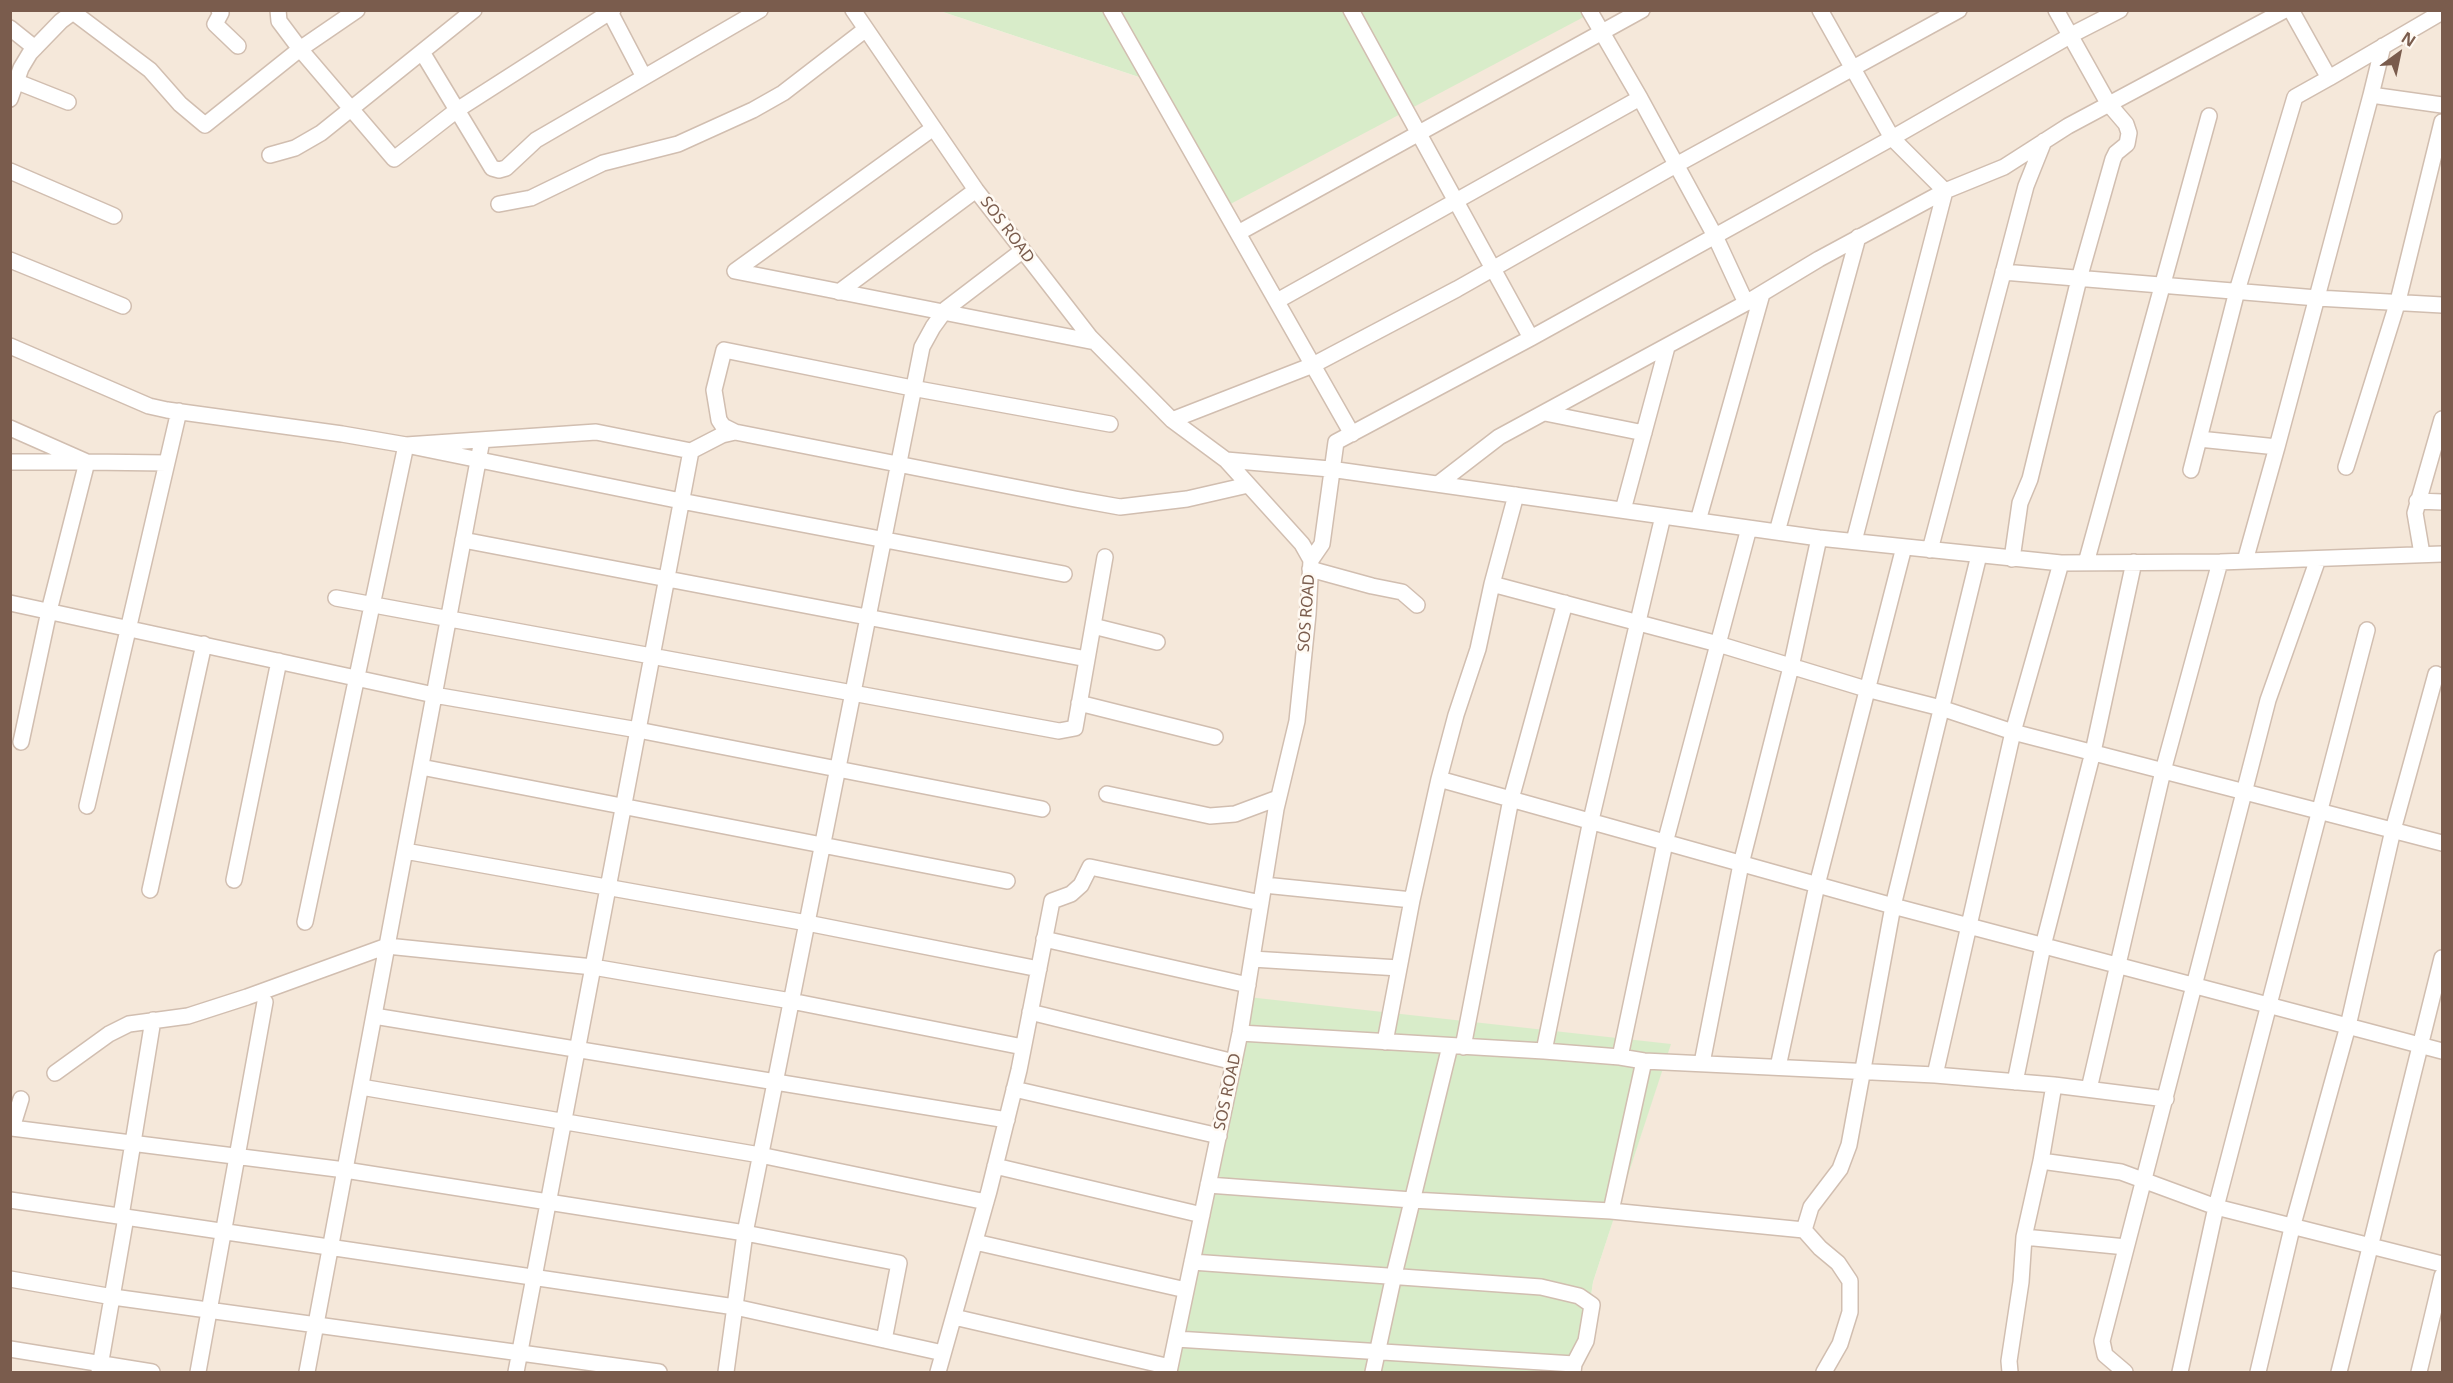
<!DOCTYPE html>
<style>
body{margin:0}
#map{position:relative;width:2453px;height:1383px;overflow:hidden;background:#fdf6ec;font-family:"Noto Sans",sans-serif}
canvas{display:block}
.frame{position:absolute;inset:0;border:12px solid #7a5c4d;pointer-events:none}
.north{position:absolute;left:2369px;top:24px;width:60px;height:60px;-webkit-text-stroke:4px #fffaf3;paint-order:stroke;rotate:33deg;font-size:16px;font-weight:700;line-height:24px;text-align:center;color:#7a5c4d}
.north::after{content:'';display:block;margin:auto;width:21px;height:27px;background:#7a5c4d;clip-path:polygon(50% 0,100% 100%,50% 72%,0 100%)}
</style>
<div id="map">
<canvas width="2453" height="1383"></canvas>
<div class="frame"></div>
<div class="north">N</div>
</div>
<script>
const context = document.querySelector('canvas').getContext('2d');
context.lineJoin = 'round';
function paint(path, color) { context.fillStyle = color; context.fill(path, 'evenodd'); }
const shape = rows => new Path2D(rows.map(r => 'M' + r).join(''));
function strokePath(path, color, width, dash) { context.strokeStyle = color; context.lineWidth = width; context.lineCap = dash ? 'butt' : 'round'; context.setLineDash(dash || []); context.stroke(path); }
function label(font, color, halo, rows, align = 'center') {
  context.font = font + ' "Noto Sans",sans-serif'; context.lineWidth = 5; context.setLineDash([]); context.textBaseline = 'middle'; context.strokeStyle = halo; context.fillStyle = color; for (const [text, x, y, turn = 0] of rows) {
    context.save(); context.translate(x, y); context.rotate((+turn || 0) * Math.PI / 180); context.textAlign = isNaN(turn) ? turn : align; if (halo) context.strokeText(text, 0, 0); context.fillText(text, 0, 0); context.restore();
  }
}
const residential = shape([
 [10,11,940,11,1154,82,1595,11,2442,11,2442,1372,1580,1372,1593,1282,1670,1045,1164,1372,11,1372]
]);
const green = shape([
 [940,11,1595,11,1221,209,1154,82],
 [1248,997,1671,1044,1593,1282,1580,1372,1164,1372]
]);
const minor = shape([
 [219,10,221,13,215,24,238,46],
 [278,10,279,21,300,49,394,159,457,110,613,10],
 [853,10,976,190,1090,337,1172,420,1226,460,1302,544,1311,560,1308,614,1297,721,1276,809,1240,1033,1169,1372],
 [1111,10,1352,434],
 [1351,10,1531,338],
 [1589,10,1640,98,1715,236,1746,303,1819,259,1945,191,2004,167,2068,126,2285,10],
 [1820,10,1892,138,1945,191,1854,541],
 [2291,10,2329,78,2442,12],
 [73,12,150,70,180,104,205,125,300,49,357,10],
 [610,12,644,77],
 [10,28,35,48],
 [422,52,492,168,499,170,506,168,536,140,760,10],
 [10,79,68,102],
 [2371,95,2383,46],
 [10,99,21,68,30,53,61,21,76,10],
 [932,129,735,271,1095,342],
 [270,155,295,148,321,133,474,10],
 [10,171,114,216],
 [499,204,531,198,603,163,678,144,753,110,783,93,866,29],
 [1238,233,1642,10],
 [10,260,123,306],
 [2003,272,2317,298,2442,305],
 [839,292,976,190],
 [1277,301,1640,98],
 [10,346,149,406,167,410,342,434,406,445,681,501,1064,574],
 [1545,413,1644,433],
 [1172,420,1313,365,1457,289,1676,165,1959,10],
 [1110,424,912,388,724,350,714,390,719,420,723,426,735,432,1075,499,1120,507,1187,499,1248,485],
 [10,428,87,462,167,463],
 [2277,447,2371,95,2442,105],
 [1226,460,1330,469,1819,538,2061,563,2220,562,2442,554],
 [10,462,87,462,49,611,21,742],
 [2346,467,2398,301,2442,122],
 [2191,470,2199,439],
 [1438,484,1499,437,1746,303],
 [1516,495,1492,584,1718,644,1866,689,1941,708,2013,732,2442,843],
 [2417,501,2442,502],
 [1623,510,1667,347],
 [1698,521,1762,294],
 [1777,532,1858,237],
 [463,540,1087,659],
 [1930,550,2026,186,2044,141],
 [2422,554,2415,513,2442,419],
 [2012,559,2020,503,2030,479,2079,279,2113,159,2116,153,2127,144,2129,133,2126,124,2108,103,2056,10],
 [1311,560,1322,544,1336,442,1531,338,1892,138,2075,33,2120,10],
 [2245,561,2277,447,2199,439,2237,291,2295,97,2329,78],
 [2086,563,2209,116],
 [1310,569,1372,586,1402,592,1417,605],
 [336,598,1059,731,1075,728,1105,557],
 [10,603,434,695,638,730,1042,809],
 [1093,626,1157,642],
 [1079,703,1215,737],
 [421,767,1007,881],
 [1439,779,1893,906,2442,1051],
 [1107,794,1210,816,1235,814,1278,798],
 [87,806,179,411],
 [405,851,807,923,1039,969],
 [234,880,279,661],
 [1264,885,1412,900],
 [150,890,204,644],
 [305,922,406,445,596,432,691,451,722,435,735,432],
 [1044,939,1248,985],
 [1252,959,1399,968],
 [1030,1012,1234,1062],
 [374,1016,1007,1120],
 [1240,1033,1544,1051,1620,1057,1644,1061,1935,1075,2054,1085,2166,1099],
 [1385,1042,1412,900,1439,779,1456,715,1478,649,1492,584],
 [1463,1047,1511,799,1565,603],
 [1544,1051,1591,820,1663,516],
 [1620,1057,1665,843,1749,528],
 [1702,1063,1741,864,1791,667,1819,538],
 [1778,1067,1817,885,1904,547],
 [55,1073,109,1034,129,1024,188,1016,247,997,387,946,593,967,791,1001,1023,1047],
 [1935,1075,2013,732,2061,563],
 [2015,1082,2043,946,2093,752,2134,562],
 [361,1087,760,1155,986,1202],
 [1014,1089,1219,1136],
 [2089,1089,2163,771,2220,562],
 [21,1099,12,1128,345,1170,745,1233,899,1263,884,1340],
 [2041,1161,2121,1172,2216,1207,2442,1264],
 [995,1166,1202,1215],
 [1208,1185,1412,1200,1611,1211,1804,1230,1811,1207,1840,1169,1849,1145,1893,906,1979,555],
 [10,1200,735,1307,943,1353],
 [1611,1211,1644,1061],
 [121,1216,153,1020],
 [1804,1230,1820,1248,1838,1263,1850,1281,1850,1312,1840,1344,1824,1372],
 [2024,1237,2126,1247],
 [975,1242,1186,1290],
 [1192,1262,1541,1287,1579,1296,1592,1305,1586,1341,1574,1364,1573,1372],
 [10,1279,113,1297,659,1372],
 [954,1317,1170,1367],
 [1176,1339,1574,1364],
 [10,1349,152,1372],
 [99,1372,126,1217],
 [198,1372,265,1002],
 [307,1372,482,440],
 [516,1372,691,451],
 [726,1372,745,1233,922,347,933,327,946,309,1022,251],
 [938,1372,989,1191,1019,1070,1052,901,1071,894,1081,885,1090,867,1261,903],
 [1373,1372,1394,1275,1450,1046],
 [2010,1372,2009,1361,2021,1282,2024,1237,2041,1161,2054,1085],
 [2125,1372,2105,1355,2102,1341,2268,700,2318,559],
 [2180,1372,2216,1207,2367,630],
 [2258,1372,2292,1228,2348,1026,2393,830,2436,674],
 [2339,1372,2442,958],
 [2419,1372,2442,1276]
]);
const streetNames = [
 ["SOS ROAD",1007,230,53],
 ["SOS ROAD",1307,613,-86],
 ["SOS ROAD",1228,1092,-78]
];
paint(residential, '#f5e8da');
paint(green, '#d8ecc9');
strokePath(minor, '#d1beb0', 18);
strokePath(minor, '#fff', 15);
label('16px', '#7a5c4d', '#fffaf3', streetNames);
</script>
